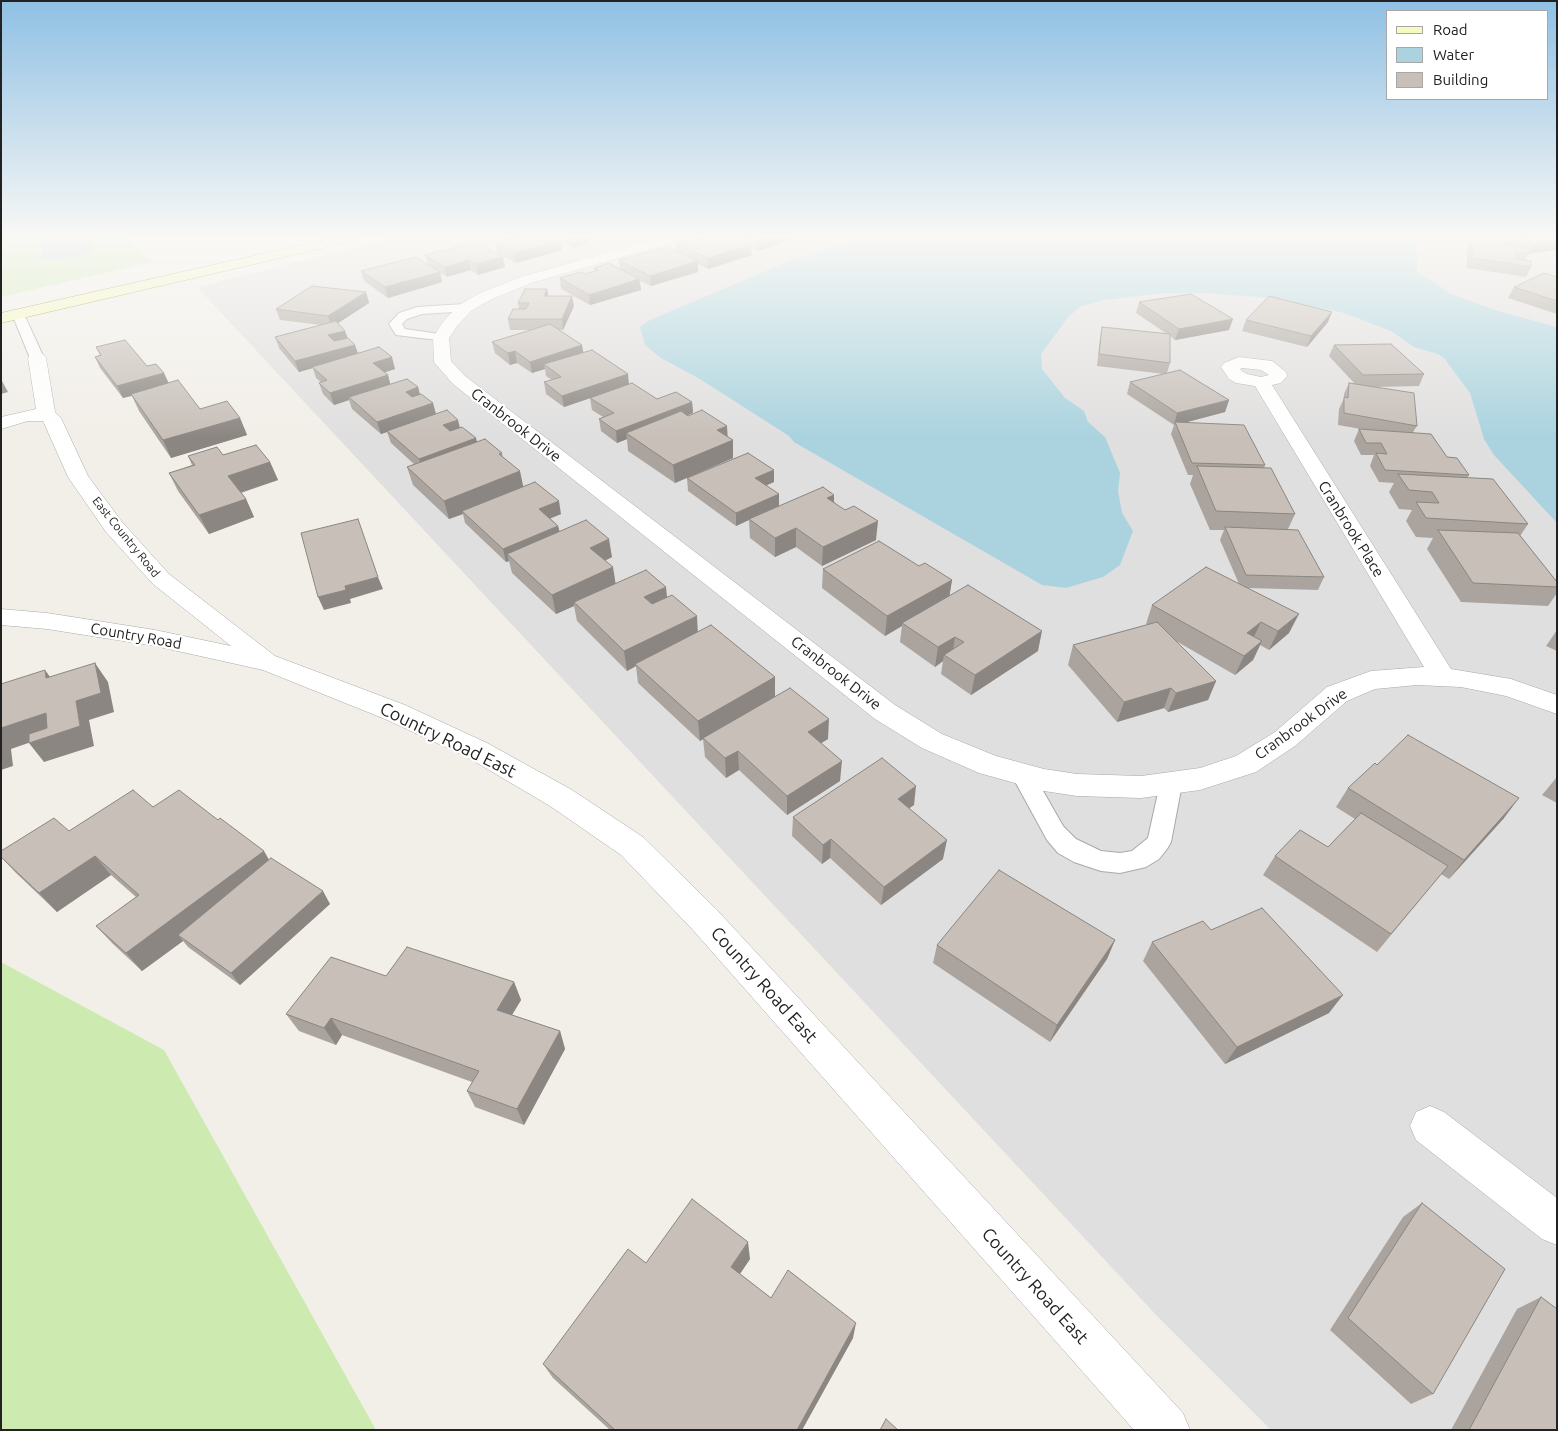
<!DOCTYPE html>
<style>
body{margin:0}
#map{position:relative;width:1558px;height:1431px;overflow:hidden;background:#f2efe9;font-family:Ubuntu,sans-serif}
canvas{display:block}
.frame{position:absolute;inset:0;border:2px solid #222;pointer-events:none}
.legend{position:absolute;left:1386px;top:10px;width:162px;height:90px;box-sizing:border-box;background:#fff;border:1px solid #a7a7a7;margin:0;padding:6px 9px;list-style:none;font-size:15px;color:#222}
.legend li{display:flex;align-items:center;gap:10px;height:25px}
.legend b{width:25px;border:1px solid #a7a7a7}
</style>
<div id="map">
<canvas width="1558" height="1431"></canvas>
<div class="frame"></div>
<ul class="legend">
<li><b style="height:6px;background:#f7fabf"></b>Road</li>
<li><b style="height:14px;background:#aad3df"></b>Water</li>
<li><b style="height:14px;background:#c7bfb8"></b>Building</li>
</ul>
</div>
<script>
const context = document.querySelector('canvas').getContext('2d');
context.lineJoin = 'round';
function paint(path, color) { context.fillStyle = color; context.fill(path, 'evenodd'); }
const shape = rows => new Path2D(rows.map(r => 'M' + r).join(''));
function strokePath(path, color, width, dash) { context.strokeStyle = color; context.lineWidth = width; context.lineCap = dash ? 'butt' : 'round'; context.setLineDash(dash || []); context.stroke(path); }
function label(font, color, halo, rows, align = 'center') {
  context.font = font + ' Ubuntu,sans-serif'; context.lineWidth = 4.5; context.setLineDash([]); context.textBaseline = 'middle'; context.strokeStyle = halo; context.fillStyle = color; for (const [text, x, y, turn = 0] of rows) {
    context.save(); context.translate(x, y); context.rotate((+turn || 0) * Math.PI / 180); context.textAlign = isNaN(turn) ? turn : align; if (halo) context.strokeText(text, 0, 0); context.fillText(text, 0, 0); context.restore();
  }
}
const residential = shape([
 [394,238,1557,238,1557,1430,1271,1430,1158,1317,197,287]
]);
const grass = shape([
 [1,238,126,238,153,262,1,297],
 [1,962,164,1050,376,1430,1,1430]
]);
const water = shape([
 [39,238,92,238,93,246,88,254,75,258,44,260,41,258,44,241],
 [866,238,1049,238,1090,241,1120,238,1420,238,1416,241,1417,272,1451,294,1498,311,1557,327,1557,523,1494,455,1484,439,1470,393,1444,358,1438,354,1414,347,1391,331,1344,313,1273,298,1203,293,1163,293,1104,300,1082,306,1069,316,1041,354,1042,369,1065,398,1084,411,1088,422,1105,437,1120,473,1118,491,1122,513,1133,531,1120,565,1103,577,1066,588,1042,585,794,442,789,436,700,379,661,358,645,345,640,327,650,320,792,260]
]);
const lane = shape([
 [465,304,471,308,469,311,422,314,407,319,402,324,405,329,446,335,448,338,446,341,396,335,389,324,399,313,417,307,465,304],
 [18,310,24,314,44,358,42,361,37,362,30,358,12,314,18,310],
 [1022,766,1030,768,1063,826,1076,839,1101,851,1120,853,1132,851,1148,838,1160,784,1163,778,1171,775,1179,778,1182,784,1171,842,1167,849,1159,859,1146,867,1120,873,1101,871,1074,862,1058,853,1047,840,1011,774,1014,768,1022,766]
]);
const street = shape([
 [658,238,679,238,677,241,531,283,492,299,471,311,457,326,449,338,451,361,465,376,895,705,942,734,996,756,1044,769,1077,774,1141,776,1200,768,1236,756,1275,732,1327,687,1371,671,1424,667,1255,386,1236,383,1229,379,1221,367,1224,363,1239,357,1272,361,1286,372,1287,376,1281,383,1272,385,1451,669,1511,679,1557,695,1557,714,1506,696,1461,687,1417,685,1375,689,1347,701,1295,746,1256,772,1200,790,1141,798,1077,796,1044,791,979,773,922,748,875,719,453,384,434,362,433,338,442,323,459,305,480,293,521,277,658,238],
 [1242,368,1261,370,1269,375,1261,377,1247,374,1242,371,1240,369,1242,368],
 [37,353,43,354,46,358,55,412,61,418,88,476,122,522,169,574,275,656,405,705,487,743,572,790,643,837,716,909,1183,1413,1190,1430,1134,1430,692,929,621,855,550,806,467,757,385,719,263,670,155,646,47,629,1,625,1,609,47,613,155,630,231,646,153,584,106,532,68,477,43,421,28,421,1,429,1,417,36,409,28,358,31,354,37,353],
 [1430,1106,1444,1112,1557,1198,1557,1245,1542,1239,1416,1140,1410,1126,1416,1112,1430,1106]
]);
const secondary = shape([
 [332,238,356,238,349,242,1,323,1,313,332,238]
]);
const wall = shape([
 [507,238,592,238,589,238,589,243,574,248,561,241,562,250,516,263,497,253,495,242,507,239],
 [707,238,799,238,758,251,751,248,752,255,708,269,698,264,698,272,651,286,640,281,641,290,590,305,561,289,560,278,585,274,594,271,594,268,620,269,619,260,676,251,675,243],
 [1471,238,1483,238,1487,242,1509,245,1491,238,1557,238,1528,254,1525,260,1531,267,1526,277,1467,268,1467,246],
 [425,255,503,257,505,267,478,275,471,270,447,277,440,273,442,282,388,298,364,281,361,271,428,264],
 [1557,277,1557,314,1508,298,1514,287],
 [547,289,548,296,574,306,563,330,558,330,583,352,629,384,657,399,692,402,693,413,688,415,727,436,733,458,675,483,628,451,627,439,617,443,601,431,599,419,603,417,592,410,590,398,564,407,546,394,544,382,552,380,546,376,545,369,532,373,517,363,510,365,495,353,492,342,532,330,510,330,508,319,519,309,518,303],
 [366,292,369,303,338,323,358,353,395,369,384,372,388,375,390,384,418,387,420,394,433,403,436,414,460,428,477,442,502,453,503,458,523,487,561,514,550,518,558,526,560,532,612,557,605,561,615,584,667,597,698,632,775,677,775,696,828,739,820,743,840,781,787,815,739,770,726,778,705,757,703,739,700,741,638,683,636,666,627,671,577,621,574,606,556,614,512,573,509,561,506,562,465,523,463,514,449,519,413,485,407,467,414,464,391,443,387,432,381,434,352,409,349,400,334,405,323,394,319,383,321,382,316,378,313,368,299,372,279,348,275,337,321,325,280,320,276,309],
 [1139,302,1229,330,1175,340,1170,336,1170,363,1167,373,1229,400,1225,412,1183,423,1265,465,1264,468,1295,514,1288,529,1324,577,1318,590,1247,588,1289,633,1269,650,1260,645,1253,660,1235,675,1176,641,1216,681,1208,700,1168,712,1164,708,1117,722,1068,665,1073,645,1148,625,1146,624,1152,605,1239,584,1220,540,1224,530,1210,530,1190,484,1193,475,1188,475,1171,434,1174,425,1127,394,1130,382,1164,374,1097,366,1100,338,1102,327,1167,334,1136,313],
 [1246,320,1328,322,1307,347,1242,331],
 [1334,345,1424,374,1419,386,1373,387,1417,426,1413,432,1447,457,1469,475,1467,478,1528,524,1520,536,1557,582,1557,593,1548,606,1461,602,1427,549,1433,538,1416,537,1406,521,1412,510,1399,509,1389,492,1394,483,1379,482,1370,466,1374,455,1361,455,1354,441,1359,429,1367,430,1338,425,1339,409,1344,398,1344,394,1349,383,1355,384,1329,356],
 [96,347,164,373,169,383,200,409,240,418,247,435,171,458,139,411,132,396,123,398,100,368,95,357,100,355],
 [223,455,270,462,278,480,241,493,246,499,254,517,209,534,178,491,169,473,192,465,188,456],
 [774,470,774,482,767,485,779,506,834,502,876,540,822,566,796,547,775,557,750,538,749,520,736,526,688,491,687,478],
 [919,566,952,580,949,596,1038,651,971,695,941,674,943,661,935,667,900,642,902,626,885,636,822,588,823,569],
 [1557,630,1557,651,1546,646],
 [1557,777,1557,803,1542,795],
 [1348,788,1504,818,1449,879,1441,874,1377,952,1263,875,1275,856,1328,847,1355,819,1336,807],
 [914,805,909,808,943,859,881,905,830,858,822,864,792,836,793,817],
 [153,807,269,860,330,904,240,985,188,947,183,941,142,971,113,944,96,926,136,897,111,875,57,912,15,872,1,857,69,831],
 [1211,930,1329,1013,1225,1064,1143,961,1152,942],
 [1115,940,1107,959,1050,1042,933,963,937,945],
 [386,976,514,982,521,1000,512,1015,560,1031,565,1049,524,1125,475,1107,467,1091,472,1082,342,1035,336,1045,299,1031,286,1014],
 [1422,1203,1433,1394,1411,1404,1330,1330,1403,1217],
 [750,1259,740,1274,771,1298,853,1338,802,1430,610,1430,553,1378,543,1364,646,1263],
 [1541,1297,1557,1430,1451,1430,1517,1309]
]);
const shadedWall = shape([
 [572,238,592,238,589,238,589,243,574,248],
 [600,238,608,238,600,240],
 [770,238,799,238,758,251,758,241],
 [560,240,562,250,516,263,514,253],
 [1557,240,1557,250,1528,254,1533,244],
 [751,245,752,255,708,269,708,258],
 [503,257,505,267,478,275,476,264],
 [469,260,471,270,447,277,444,267],
 [698,261,698,272,651,286,650,276],
 [440,272,442,282,388,298,385,287],
 [639,279,641,290,590,305,589,295],
 [547,289,549,300,544,296],
 [366,292,369,303,332,327,328,316],
 [572,296,574,306,563,330,562,319],
 [1332,312,1328,322,1307,347,1311,336],
 [1233,319,1229,330,1175,340,1179,329],
 [345,331,349,342,332,346,328,335],
 [355,345,359,356,312,367,313,368,299,372,295,361],
 [582,345,584,356,544,364,545,369,532,373,530,362],
 [515,351,517,363,510,365,508,353],
 [392,357,395,369,377,375,373,363],
 [164,373,169,385,123,398,117,386],
 [628,374,629,385,564,407,562,396],
 [388,375,391,387,349,397,349,400,334,405,330,393],
 [1,379,8,392,1,394],
 [418,387,421,399,409,403,406,392],
 [1229,400,1225,412,1176,425,1175,422,1174,425,1177,413],
 [692,402,693,413,632,437,626,433,627,439,617,443,616,431],
 [433,403,436,415,381,434,377,422],
 [240,418,247,435,171,458,163,440],
 [458,420,461,432,446,437,443,425],
 [727,426,728,442,733,440,733,458,675,483,673,465,717,430],
 [476,438,479,450,422,471,419,459],
 [270,462,278,480,236,494,228,476],
 [774,470,774,482,755,490,755,478],
 [520,471,524,490,462,511,463,514,449,519,444,501],
 [779,494,779,506,736,526,736,513],
 [834,495,834,513,827,498],
 [246,499,254,517,209,534,199,515],
 [559,501,561,514,542,522,539,509],
 [878,521,876,540,822,566,823,547],
 [558,526,561,539,507,554,509,561,506,562,503,549],
 [796,528,796,547,775,557,775,538],
 [609,539,612,557,593,566,590,548],
 [613,567,616,586,574,602,574,606,556,614,552,595],
 [378,577,383,589,350,599,351,603,324,610,318,597,345,586],
 [952,580,949,599,902,623,902,626,885,636,887,616],
 [666,587,668,606,647,616,644,597],
 [1299,614,1289,633,1269,650,1278,631],
 [697,616,698,636,635,664,636,666,627,671,624,651],
 [1261,622,1252,641,1247,633],
 [1042,631,1038,651,971,695,975,675],
 [955,637,952,656,944,655,943,661,935,667,938,647],
 [1262,641,1253,660,1235,675,1244,656],
 [95,663,108,682,114,712,89,720,94,746,44,762,29,743,80,726,76,701],
 [45,670,59,689,46,678],
 [775,677,775,697,700,741,698,721],
 [1216,681,1208,700,1168,712,1176,693],
 [1171,688,1164,708,1117,722,1124,702],
 [46,713,60,732,11,749,13,766,1,770,1,728],
 [829,719,828,739,807,752,808,732],
 [738,751,739,770,726,778,725,758],
 [842,761,840,781,787,815,787,796],
 [916,786,914,805,895,818,898,799],
 [1519,798,1504,818,1449,879,1464,860],
 [831,839,830,858,822,864,823,845],
 [947,840,943,859,881,905,884,887],
 [264,851,275,870,178,935,183,941,142,971,126,953],
 [95,856,111,875,57,912,39,893],
 [323,891,330,904,240,985,231,973],
 [1115,940,1107,959,1050,1042,1057,1025],
 [514,982,521,1000,504,1028,497,1010],
 [1343,995,1329,1013,1225,1064,1237,1047],
 [331,1018,342,1035,336,1045,324,1028],
 [560,1031,565,1049,524,1125,517,1109],
 [748,1242,750,1259,733,1284,731,1267],
 [856,1323,853,1338,802,1430,797,1430]
]);
const building = shape([
 [514,238,556,238,560,240,514,253,495,242,514,238],
 [692,238,695,240,707,238,734,238,751,245,708,258,675,243,692,238],
 [750,238,770,238,758,241,750,238],
 [1472,238,1487,238,1487,242,1528,248,1528,254,1516,252,1517,259,1531,261,1531,267,1472,258,1472,238],
 [1519,238,1557,238,1557,240,1533,244,1519,238],
 [476,242,503,257,476,264,469,260,444,267,425,255,476,242],
 [667,247,698,261,650,276,619,260,667,247],
 [416,257,440,272,385,287,361,271,416,257],
 [609,263,639,279,589,295,560,278,581,272,585,274,598,270,594,268,609,263],
 [1544,273,1557,277,1557,301,1514,287,1544,273],
 [312,286,366,292,328,316,276,309,312,286],
 [525,289,547,289,544,296,572,296,562,319,508,319,513,309,526,309,529,303,518,303,525,289],
 [1191,294,1233,319,1179,329,1139,302,1191,294],
 [1269,296,1332,312,1311,336,1246,320,1269,296],
 [336,321,345,331,328,335,334,341,348,338,355,345,295,361,275,337,336,321],
 [550,324,582,345,530,362,515,351,508,353,492,342,550,324],
 [1102,327,1170,334,1170,363,1099,354,1102,327],
 [125,340,147,366,156,364,164,373,117,386,95,357,101,355,96,347,125,340],
 [1391,344,1424,374,1363,375,1334,345,1391,344],
 [379,347,392,357,373,363,388,375,330,393,319,383,327,380,312,367,379,347],
 [592,350,628,374,562,396,544,382,561,377,544,364,592,350],
 [1180,370,1229,400,1177,413,1130,382,1180,370],
 [407,379,418,387,406,392,412,397,421,394,433,403,377,422,349,397,407,379],
 [178,380,200,409,227,401,240,418,163,440,131,394,178,380],
 [632,383,657,399,676,392,692,402,616,431,599,419,614,413,590,398,632,383],
 [1349,383,1414,393,1417,426,1344,413,1344,397,1348,398,1349,383],
 [447,410,458,420,443,425,450,431,462,427,476,438,419,459,387,431,447,410],
 [702,410,727,426,717,430,733,440,673,465,626,433,681,411,688,416,702,410],
 [1175,422,1244,425,1265,465,1192,463,1175,422],
 [1359,429,1431,434,1447,457,1457,458,1469,475,1385,470,1376,453,1387,454,1381,443,1366,443,1359,429],
 [485,439,502,453,499,454,520,471,444,501,407,467,485,439],
 [256,445,270,462,228,476,246,499,199,515,169,473,195,465,188,456,217,447,223,455,256,445],
 [748,453,774,470,755,478,779,494,736,513,687,478,748,453],
 [1197,466,1271,468,1295,514,1216,511,1197,466],
 [1398,474,1493,479,1528,524,1426,518,1416,502,1439,503,1432,492,1409,490,1398,474],
 [535,482,559,501,539,509,558,526,503,549,462,511,535,482],
 [823,487,834,495,827,498,845,510,854,506,878,521,823,547,796,528,775,538,749,519,823,487],
 [358,519,378,577,345,586,346,590,318,597,301,533,358,519],
 [586,520,609,539,590,548,613,567,552,595,507,554,586,520],
 [1225,527,1298,530,1324,577,1246,575,1225,527],
 [1438,530,1518,533,1557,582,1557,587,1473,583,1438,530],
 [879,541,919,566,925,563,952,580,887,616,823,569,879,541],
 [1206,567,1299,614,1278,631,1261,622,1247,633,1262,641,1244,656,1152,605,1206,567],
 [646,570,666,587,644,597,652,604,672,595,697,616,624,651,574,602,646,570],
 [968,585,1042,631,975,675,944,655,964,642,955,637,938,647,902,623,968,585],
 [1157,622,1216,681,1176,693,1171,688,1124,702,1073,645,1157,622],
 [711,625,775,677,698,721,635,664,711,625],
 [95,663,101,693,76,701,80,726,29,743,29,734,47,728,46,713,1,728,1,684,45,670,46,678,95,663],
 [790,688,829,719,808,732,842,761,787,796,738,751,725,758,703,738,790,688],
 [1408,735,1519,798,1464,860,1348,788,1375,763,1377,765,1408,735],
 [882,758,916,786,898,799,947,840,884,887,831,839,823,845,793,817,882,758],
 [133,790,153,807,179,790,218,820,220,818,264,851,126,953,96,926,139,895,95,856,39,893,1,857,1,851,54,818,69,831,133,790],
 [1361,813,1448,866,1391,934,1275,856,1300,830,1328,847,1361,813],
 [271,858,323,891,231,973,178,935,271,858],
 [999,870,1115,940,1057,1025,937,945,999,870],
 [1262,908,1343,995,1237,1047,1152,942,1203,921,1211,930,1262,908],
 [407,947,514,982,497,1010,560,1031,517,1109,467,1091,479,1071,331,1018,324,1028,286,1014,331,957,386,976,407,947],
 [692,1199,748,1242,731,1267,771,1298,788,1270,856,1323,797,1430,615,1430,543,1364,628,1249,646,1263,692,1199],
 [1422,1203,1505,1269,1433,1394,1348,1318,1422,1203],
 [1541,1297,1557,1309,1557,1430,1469,1430,1541,1297],
 [886,1419,898,1430,880,1430,886,1419]
]);
const farStreetnames = [
 ["East Country Road",126,537,51]
];
const streetNames = [
 ["Cranbrook Drive",516,425,38],
 ["Cranbrook Place",1351,529,58],
 ["Country Road",136,636,10],
 ["Cranbrook Drive",836,673,38],
 ["Cranbrook Drive",1301,724,-36]
];
const nearStreetnames = [
 ["Country Road East",448,740,26],
 ["Country Road East",764,985,48],
 ["Country Road East",1035,1286,48]
];
paint(residential, '#e0dfdf');
paint(grass, '#cdebb0');
paint(water, '#aad3df');
strokePath(lane, '#a9a9a9', 2);
strokePath(street, '#a9a9a9', 1);
strokePath(secondary, '#707d05', 1);
paint(lane, '#fff');
paint(street, '#fff');
paint(secondary, '#f7fabf');
paint(wall, '#aba49e');
paint(shadedWall, '#8b8681');
paint(building, '#c7bfb8');
strokePath(building, '#8b8681', 1);
const sky = context.createLinearGradient(0, 0, 0, 438);
sky.addColorStop(0, '#8fc0e4');
sky.addColorStop(0.54, '#f9f8f5');
sky.addColorStop(1, '#f9f8f500');
context.fillStyle = sky;
context.fillRect(0, 0, 1558, 438);
label('12px', '#222', '#fff', farStreetnames);
label('15px', '#222', '#fff', streetNames);
label('18px', '#222', '#fff', nearStreetnames);
</script>
